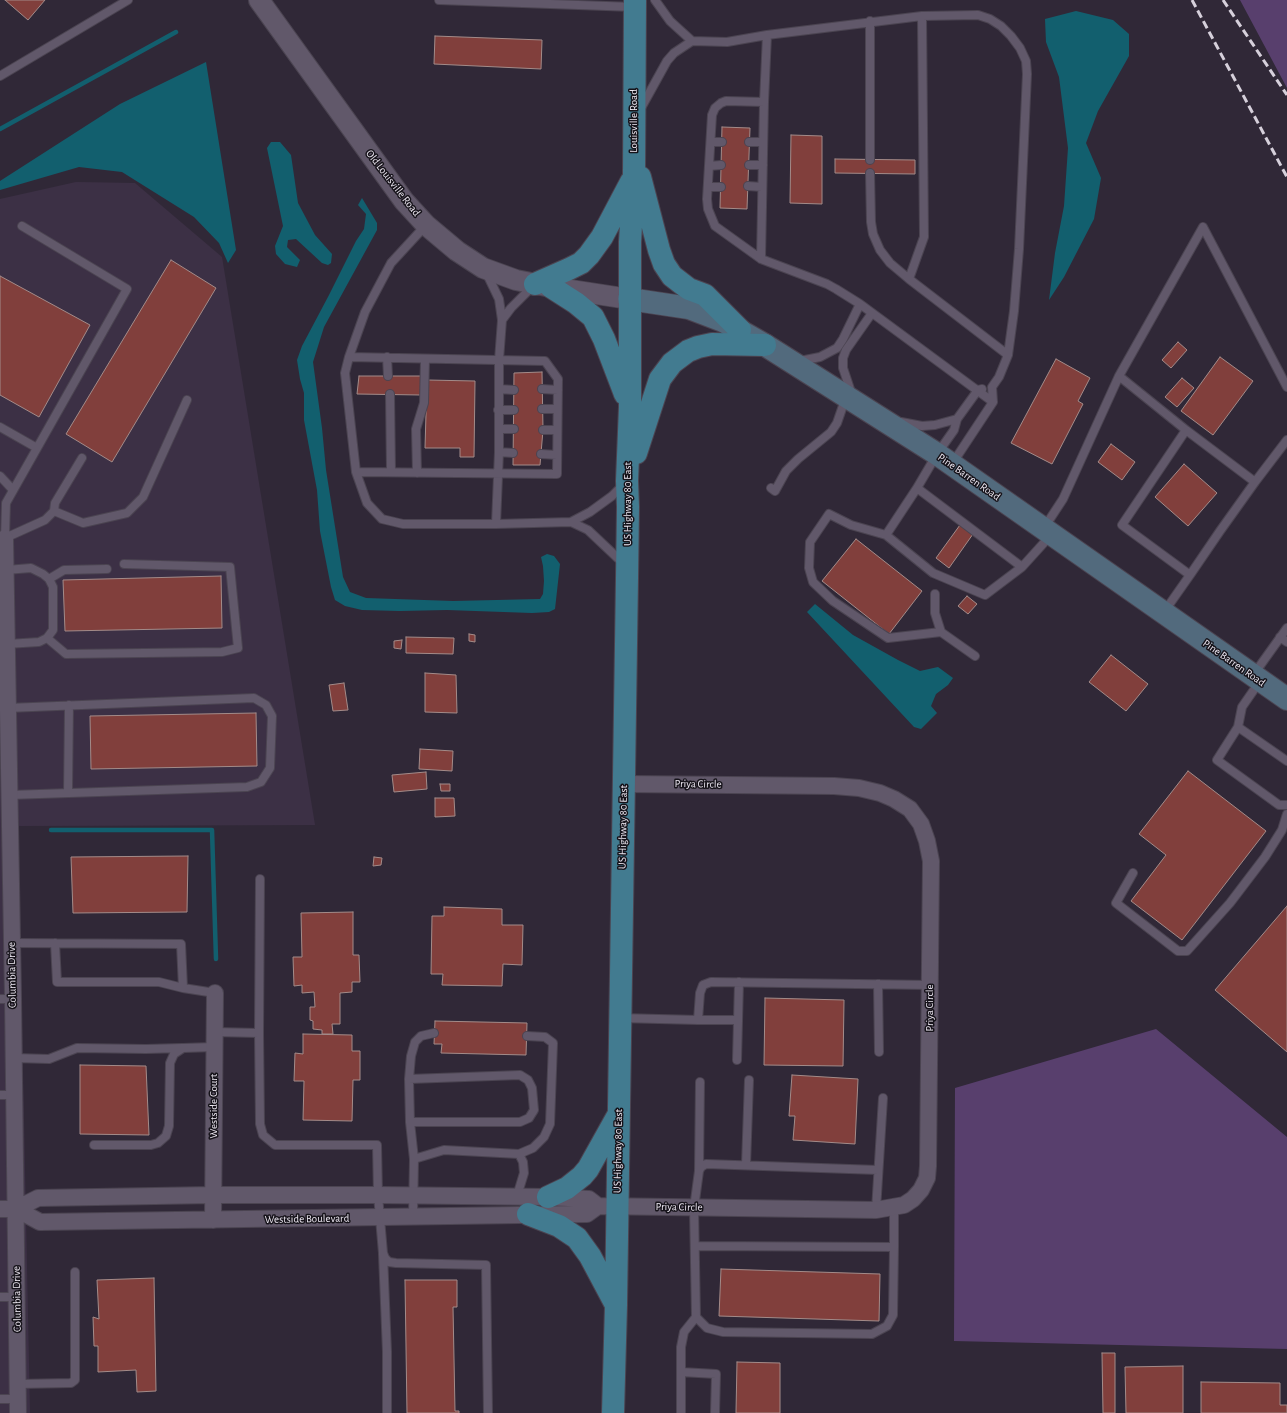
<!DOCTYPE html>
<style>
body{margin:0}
canvas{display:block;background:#302837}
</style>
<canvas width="1287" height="1413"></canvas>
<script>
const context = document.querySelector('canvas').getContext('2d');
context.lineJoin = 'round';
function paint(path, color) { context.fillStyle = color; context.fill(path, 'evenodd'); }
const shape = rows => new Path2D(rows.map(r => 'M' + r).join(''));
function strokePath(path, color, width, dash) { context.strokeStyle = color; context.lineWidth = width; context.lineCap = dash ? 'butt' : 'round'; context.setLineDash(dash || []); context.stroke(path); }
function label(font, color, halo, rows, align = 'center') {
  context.font = font + ' "Alegreya Sans",sans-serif'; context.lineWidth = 3; context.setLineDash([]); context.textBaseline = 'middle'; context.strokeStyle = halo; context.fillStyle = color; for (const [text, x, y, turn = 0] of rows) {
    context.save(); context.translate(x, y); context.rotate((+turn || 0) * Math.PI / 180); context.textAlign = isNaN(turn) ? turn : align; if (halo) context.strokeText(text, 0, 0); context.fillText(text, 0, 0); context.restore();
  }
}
const built = shape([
 [76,182,135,183,222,257,315,825,18,826,30,1413,0,1413,0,199]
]);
const green = shape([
 [1240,0,1287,0,1287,88],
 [1156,1029,1287,1137,1287,1349,954,1341,955,1088]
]);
const water = shape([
 [1076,11,1113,20,1129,34,1129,56,1098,111,1086,143,1101,178,1094,219,1064,277,1049,300,1055,253,1064,206,1068,148,1059,77,1046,42,1045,19],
 [206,62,236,250,228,263,219,243,194,217,122,172,79,167,0,190,0,181,120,104],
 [271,142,280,142,291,155,298,203,315,235,332,254,331,263,328,265,322,263,296,239,288,240,287,247,300,260,297,267,285,264,276,254,275,246,283,226,267,148],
 [362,198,377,223,377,230,324,327,313,362,322,428,326,470,343,577,350,592,366,598,453,601,540,599,543,594,544,581,543,566,541,557,547,554,554,556,560,564,555,609,549,612,532,613,447,610,400,611,362,610,345,606,335,600,331,587,320,531,317,490,304,420,304,393,300,379,297,360,302,346,329,295,356,241,364,229,366,214,358,205],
 [815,604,853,635,898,660,920,671,938,667,953,678,948,685,936,694,931,706,937,713,921,729,914,727,807,612]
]);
const stream = shape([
 [0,129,176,32],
 [51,830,212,830,216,959]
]);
const building = shape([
 [5,0,45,0,28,20,5,0],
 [435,36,542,40,541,69,434,64,435,36],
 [722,127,750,128,747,209,720,208,722,127],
 [791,135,822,136,822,204,790,203,791,135],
 [835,159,915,160,915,174,835,173,835,159],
 [171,260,216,288,112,462,66,434,171,260],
 [0,276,90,325,39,417,0,395,0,276],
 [1178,342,1187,350,1171,368,1162,360,1178,342],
 [1220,357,1253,381,1213,435,1181,411,1220,357],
 [1056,359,1090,378,1078,401,1083,404,1052,464,1011,443,1056,359],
 [542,372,543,430,540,465,513,465,514,373,542,372],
 [359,376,421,376,421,395,357,394,359,376],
 [1182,378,1194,388,1177,407,1165,397,1182,378],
 [427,380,475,381,474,457,460,457,460,448,425,448,427,380],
 [1111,444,1135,462,1122,480,1098,462,1111,444],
 [1184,464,1217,493,1188,526,1155,497,1184,464],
 [960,525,973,534,949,568,936,558,960,525],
 [856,539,922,591,889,634,822,581,856,539],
 [221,576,222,628,65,631,63,580,221,576],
 [967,596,977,604,968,614,958,606,967,596],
 [469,634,475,635,475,642,469,641,469,634],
 [406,637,454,638,453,654,406,653,406,637],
 [402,640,401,649,394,648,394,641,402,640],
 [1111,655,1148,684,1126,711,1089,682,1111,655],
 [425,673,456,675,457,713,425,712,425,673],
 [344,683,348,710,333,711,329,685,344,683],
 [256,713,257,766,91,769,90,716,256,713],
 [420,749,453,751,452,771,419,769,420,749],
 [1188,771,1266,831,1182,940,1131,901,1166,855,1139,834,1188,771],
 [426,772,427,789,394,792,392,775,426,772],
 [440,784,450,784,450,791,441,791,440,784],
 [435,798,454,798,455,816,435,817,435,798],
 [188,856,187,912,73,913,71,857,188,856],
 [374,857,382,858,381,865,373,866,374,857],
 [1287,906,1287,1052,1215,990,1287,906],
 [444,907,502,909,502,925,523,925,522,965,503,964,502,986,442,985,443,974,431,974,432,916,444,916,444,907],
 [353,912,353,955,359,955,360,982,352,982,352,992,340,993,340,1024,332,1024,333,1034,322,1034,322,1030,313,1029,313,1021,310,1020,310,1007,315,1007,314,992,302,993,302,985,294,986,293,957,302,957,301,913,353,912],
 [765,998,844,1000,843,1066,764,1065,765,998],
 [435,1021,527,1023,526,1055,441,1053,442,1044,434,1044,435,1021],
 [303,1034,352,1035,352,1051,360,1051,360,1080,353,1080,352,1121,303,1120,304,1081,294,1081,295,1053,303,1054,303,1034],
 [80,1065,146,1066,149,1135,80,1134,80,1065],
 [792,1075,858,1079,855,1144,793,1140,795,1116,789,1116,792,1075],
 [721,1269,880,1274,879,1321,719,1316,721,1269],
 [154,1278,156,1391,137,1392,136,1370,98,1372,98,1346,94,1346,93,1317,99,1319,97,1280,154,1278],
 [405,1280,457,1280,457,1307,453,1307,455,1411,459,1411,459,1413,407,1413,405,1280],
 [1102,1353,1115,1353,1115,1413,1103,1413,1102,1353],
 [737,1362,780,1363,780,1413,736,1413,737,1362],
 [1183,1366,1183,1413,1126,1413,1125,1367,1183,1366],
 [1201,1382,1280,1383,1280,1405,1287,1405,1287,1413,1201,1413,1201,1382]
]);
const service = shape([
 [439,0,634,7],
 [655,0,670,21,692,41],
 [870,21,870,160],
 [0,76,128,0],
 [764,102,726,101,721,103,715,108,712,115,707,199,708,209,715,226,761,259,827,284,836,289,860,304,993,402],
 [641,108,667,61,674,53,692,41,727,42,767,35,922,16,978,15,990,19,1001,26,1011,36,1020,48,1026,61,1027,74,1019,249,1014,311,1008,355,999,377,992,387,993,402,952,464],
 [711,142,722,142],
 [749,142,763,142],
 [749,165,763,165],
 [709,166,721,165],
 [870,173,871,222,873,234,880,250,890,263,909,279,1008,355],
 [748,186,762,187],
 [708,187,721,187],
 [761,259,764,102,767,35],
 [486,272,499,299,502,320,499,360,499,452,496,524],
 [909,279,924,237,922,16],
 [502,320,511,308,534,285],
 [349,357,545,361,558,379,557,474,356,472,345,373,349,357,365,312,391,263,426,225],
 [387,357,388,376],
 [800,361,820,357,837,348,843,339,860,304],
 [1119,376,1186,430],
 [499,389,514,390],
 [542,389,558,390],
 [982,389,978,390,957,419,954,430,937,454,917,488,1022,567,1051,535],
 [390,394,391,472],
 [852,395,843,368,843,358,846,350,872,313],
 [542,409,557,409],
 [498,410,514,410],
 [901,422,922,426,935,425,957,419],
 [0,427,37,448],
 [499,429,514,429],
 [543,430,557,430],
 [499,452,513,453],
 [541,454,557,455],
 [356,472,367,503,382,519,403,524,496,524,571,522,588,530,624,564],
 [417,473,416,429,424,403,425,359],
 [0,476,13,490],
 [1255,482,1287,440],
 [771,488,775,491,786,471,798,459,831,432,837,423,846,397],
 [917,488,886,535,933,573,985,595,1022,567],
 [54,511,83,523,127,513,143,497,187,400],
 [571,522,590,512,612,496,624,484],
 [1044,528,1063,499,1119,376,1203,227,1287,387],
 [886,535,851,525,829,514,810,542,809,568,813,582,833,601,888,638,941,632,975,656],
 [5,538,6,503,127,289,22,226],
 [3,539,45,520,54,511,55,503,82,458],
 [6,570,31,568,43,574,49,579,53,587,53,630,47,638,39,642,7,644],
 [49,579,64,570,107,569],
 [935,594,935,613,941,632],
 [1164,612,1190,575,1122,525,1186,430,1255,482,1220,531,1190,575],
 [1280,637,1287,642],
 [47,638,66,654,222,652,238,648,230,567,124,564],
 [1254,674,1287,628],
 [1260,681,1242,707,1238,727,1217,760,1279,805,1287,805],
 [8,708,254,698,266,705,272,716,270,768,261,782,247,787,10,795],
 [1238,727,1287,761],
 [68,793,69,705],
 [1133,873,1116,903,1178,951,1187,951,1230,903,1265,857,1282,830,1287,814],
 [12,943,181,944,183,988],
 [55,943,57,982,159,982,183,988,215,993],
 [878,984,879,1052],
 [0,999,13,999],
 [620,1018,698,1020,700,993,703,985,711,982,930,985],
 [698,1020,738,1020],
 [214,1032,259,1033,260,1124,263,1135,275,1145,377,1145,378,1195,383,1253,385,1258,389,1262,396,1263,486,1265,488,1413],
 [259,1033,260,879],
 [14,1058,49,1059,77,1048,146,1049,182,1048],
 [737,1060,739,982],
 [409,1079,520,1075,528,1080,532,1088,534,1110,529,1118,520,1122,410,1122],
 [0,1095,14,1095],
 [94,1145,151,1145,158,1143,166,1136,169,1126,170,1063,174,1054,183,1048,214,1047],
 [519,1154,533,1148,544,1137,550,1124,553,1043,545,1037,527,1036],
 [414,1159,444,1150,519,1154,523,1162,524,1173,517,1196],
 [746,1165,749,1080],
 [699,1171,700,1082],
 [876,1210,883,1098],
 [413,1217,414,1159,410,1122,409,1079,411,1056,415,1042,421,1036,434,1033],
 [695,1246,894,1247,894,1207],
 [383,1254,387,1352,387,1413],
 [0,1297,17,1297],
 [696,1317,707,1328,723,1332,872,1334,887,1326,893,1315,894,1247],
 [681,1372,716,1374,715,1413],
 [18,1384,71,1383,75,1380,75,1272],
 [0,1399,18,1399],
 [681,1413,681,1347,684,1332,696,1317,694,1208,699,1171,701,1167,706,1164,878,1170]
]);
const minor = shape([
 [5,538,13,999,18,1413],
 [0,1209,16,1209,38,1198,213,1195,378,1195,548,1197,589,1199,598,1206],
 [16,1209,40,1222,587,1214,598,1206,876,1210,904,1205,913,1199,921,1190,927,1178,928,1166,931,861,927,841,921,824,910,809,894,799,880,793,859,788,834,786,624,784],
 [213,1220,215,993]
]);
const tertiary = shape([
 [259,0,404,201,426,225,457,251,483,268,516,280,551,287,629,299]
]);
const secondary = shape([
 [629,299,689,308,723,321,765,345,937,454,1287,699]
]);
const primary = shape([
 [640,177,659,250,664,264,672,276,681,283,689,289,705,295,740,330],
 [535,284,569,269,581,263,589,255,602,237,631,182],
 [551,287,576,303,593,317,604,339,625,394],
 [636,453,660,379,672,363,688,351,698,347,712,344,765,345],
 [548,1197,567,1188,582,1176,588,1169,617,1117],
 [528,1214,559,1226,577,1238,590,1256,615,1303],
 [613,1413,616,1305,627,578,628,507,627,481,630,407,630,242,634,175,635,0]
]);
const rail = shape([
 [1192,0,1287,177],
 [1223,0,1287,95]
]);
const streetNames = [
 ["Louisville Road",634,121,-90],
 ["Old Louisville Road",393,183,52],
 ["Pine Barren Road",969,477,35],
 ["US Highway 80 East",628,504,-90],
 ["Pine Barren Road",1234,663,35],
 ["Priya Circle",698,784,1],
 ["US Highway 80 East",623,827,-89],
 ["Columbia Drive",12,975,-91],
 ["Priya Circle",930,1008,-90],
 ["Westside Court",214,1106,-90],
 ["US Highway 80 East",618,1151,-89],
 ["Priya Circle",679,1207,1],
 ["Westside Boulevard",307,1219,-1],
 ["Columbia Drive",17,1299,-91]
];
paint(built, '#3c3045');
paint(green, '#583f6d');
paint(water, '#125f6e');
strokePath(stream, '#125f6e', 4.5);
paint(building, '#813f3c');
strokePath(building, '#a38b89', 1);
strokePath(service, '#4b4451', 10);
strokePath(minor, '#4b4451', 18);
strokePath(tertiary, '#4b4451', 22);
strokePath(secondary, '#4b4451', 24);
strokePath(primary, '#4b4451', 24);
strokePath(service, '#61586a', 8);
strokePath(minor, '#61586a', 16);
strokePath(tertiary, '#61586a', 20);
strokePath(secondary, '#526a7d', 22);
strokePath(primary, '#427b90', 22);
strokePath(rail, '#d6d0db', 3, [8, 4]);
label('11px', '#ece7f1', '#16131a', streetNames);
</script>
